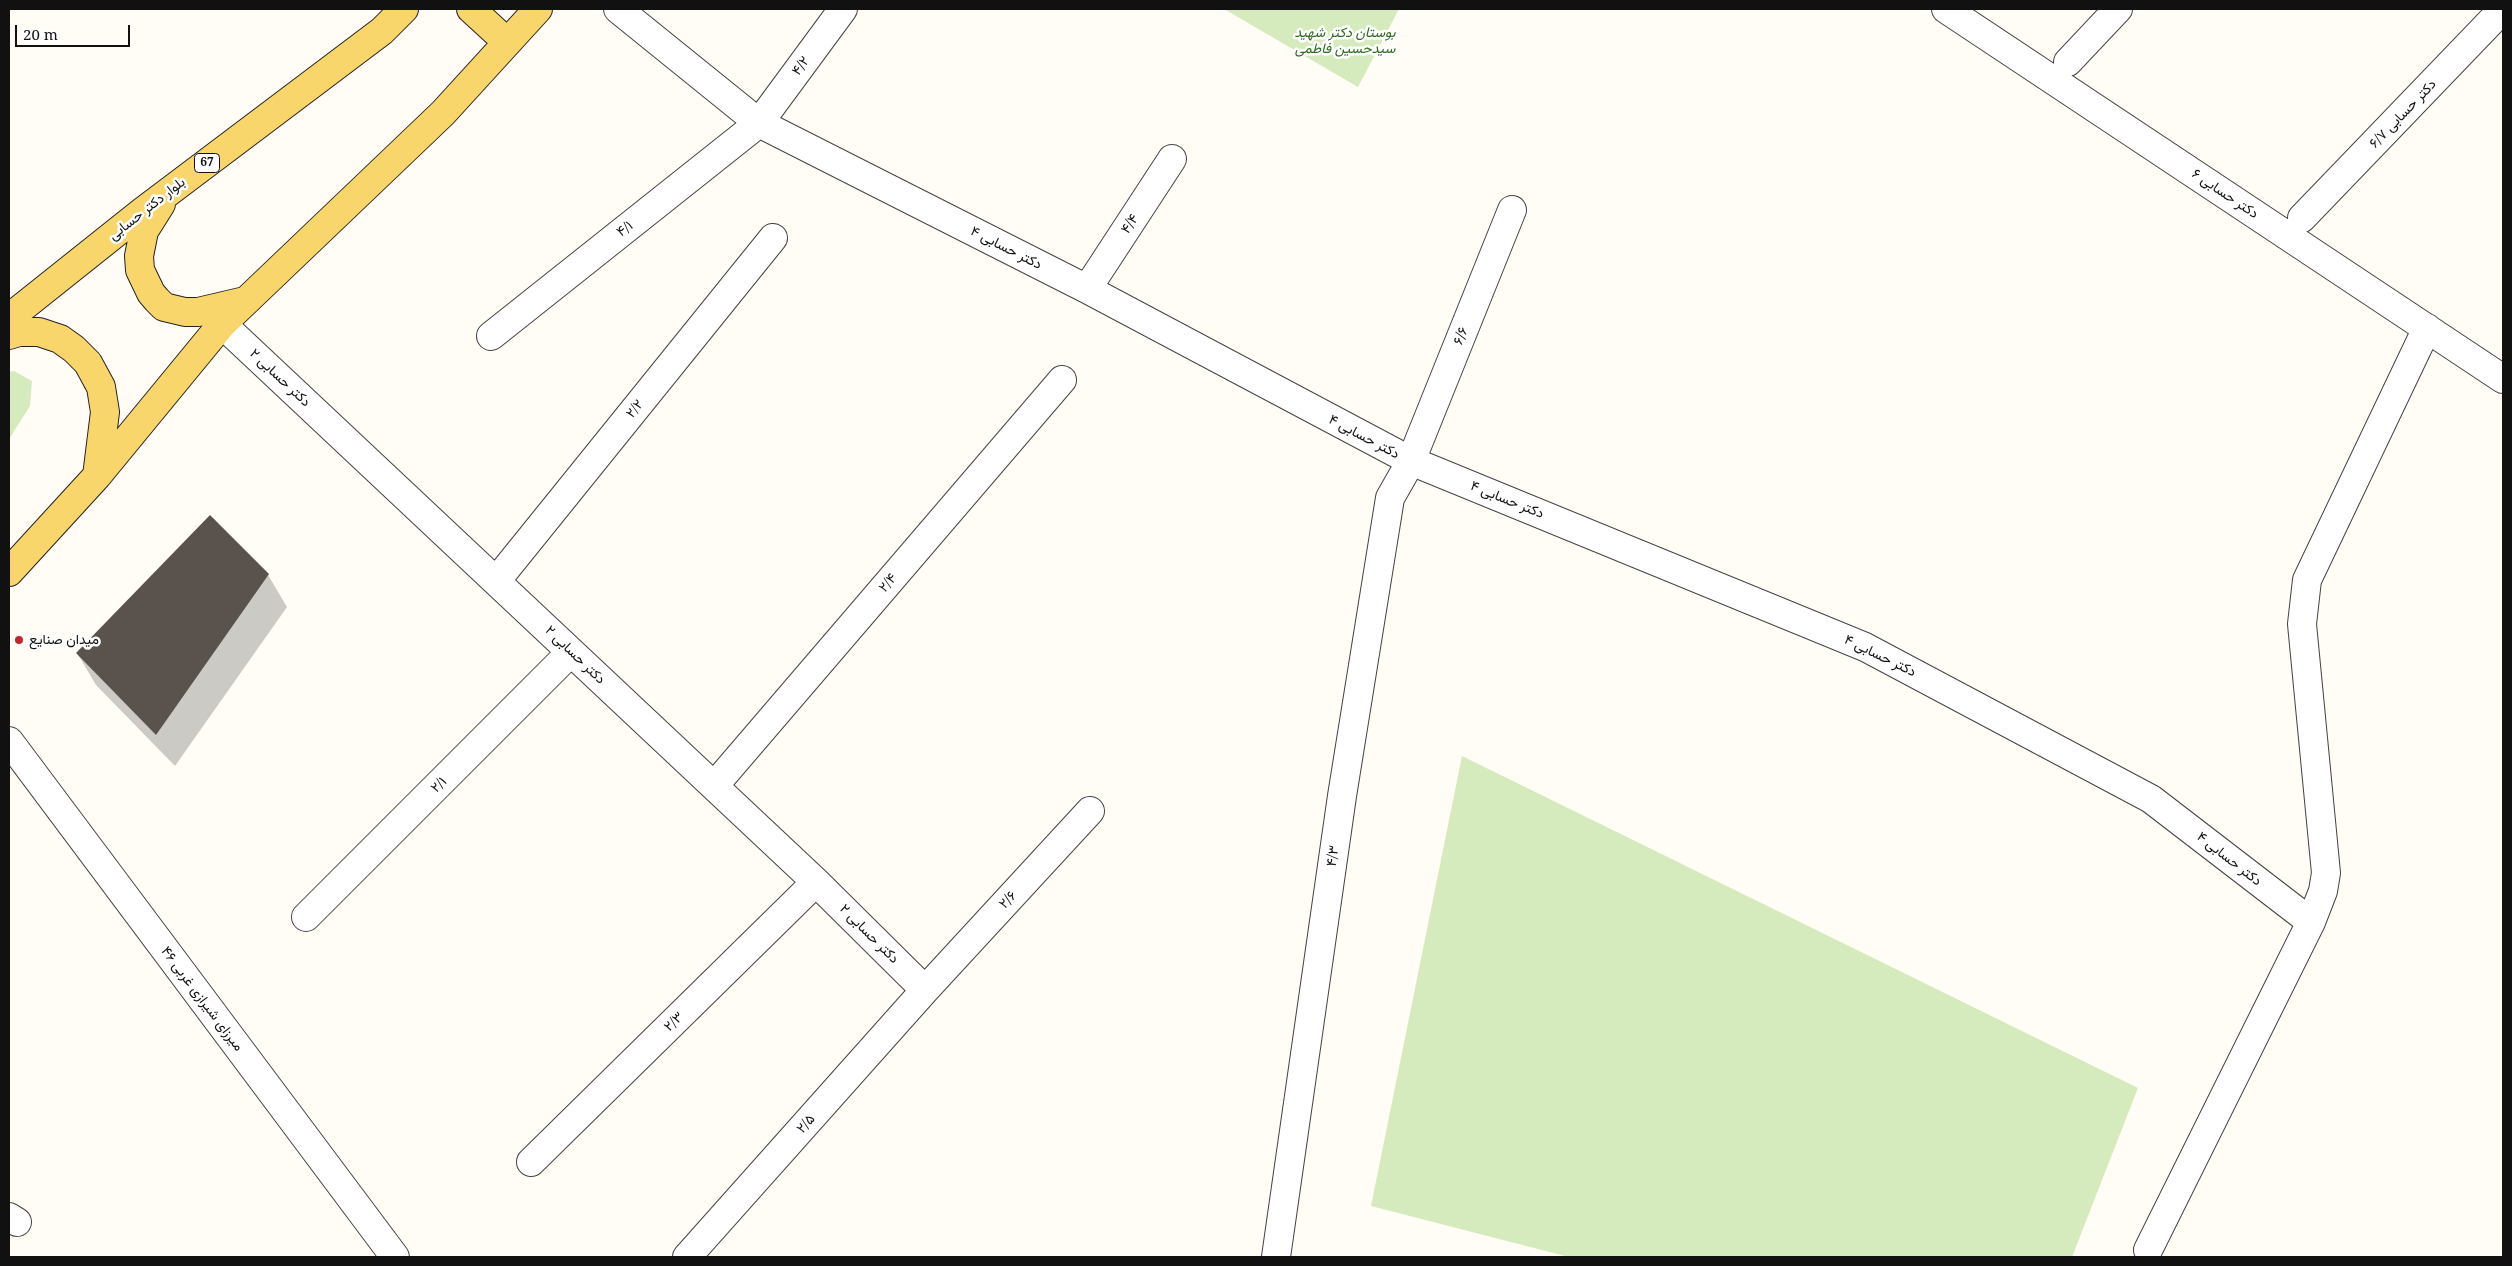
<!DOCTYPE html>
<meta charset="utf-8">
<style>
body{margin:0}
#map{position:relative;width:2512px;height:1266px;overflow:hidden;background:#fffdf5;font-family:"Noto Serif",serif}
canvas{display:block}
.frame{position:absolute;inset:0;border:10px solid #111;pointer-events:none}
.scale{position:absolute;left:15px;top:25px;width:115px;height:22px;box-sizing:border-box;border:2px solid #111;border-top:0;padding-left:6px;font-size:15px;line-height:18px;white-space:nowrap;color:#111;-webkit-text-stroke:4px #fff;paint-order:stroke}
</style>
<div id="map">
<canvas width="2512" height="1266"></canvas>
<div class="frame"></div>
<div class="scale">20 m</div>
</div>
<script>
const context = document.querySelector('canvas').getContext('2d');
context.lineJoin = 'round';
function paint(path, color) { context.fillStyle = color; context.fill(path, 'evenodd'); }
const shape = rows => new Path2D(rows.map(r => 'M' + r).join(''));
function strokePath(path, color, width, dash) { context.strokeStyle = color; context.lineWidth = width; context.lineCap = dash ? 'butt' : 'round'; context.setLineDash(dash || []); context.stroke(path); }
function label(font, color, halo, rows, align = 'center') {
  context.font = font + ' "Noto Serif",Vazirmatn,serif'; context.lineWidth = 5; context.setLineDash([]); context.textBaseline = 'middle'; context.strokeStyle = halo; context.fillStyle = color; for (const [text, x, y, turn = 0] of rows) {
    context.save(); context.translate(x, y); context.rotate((+turn || 0) * Math.PI / 180); context.textAlign = isNaN(turn) ? turn : align; if (halo) context.strokeText(text, 0, 0); context.fillText(text, 0, 0); context.restore();
  }
}
const green = shape([
 [1224,9,1399,9,1358,87],
 [14,371,32,381,30,406,9,439,9,372],
 [1462,756,2138,1088,2072,1257,1569,1257,1371,1206]
]);
const shadow = shape([
 [268,575,287,607,175,766,96,685,77,653]
]);
const building = shape([
 [210,515,269,574,156,735,76,653]
]);
const minor = shape([
 [618,9,759,123,1087,289,1411,461,1865,647,2151,799,2311,922],
 [1946,9,2503,379],
 [2068,62,2118,9],
 [2302,218,2503,9],
 [1087,289,1172,159],
 [222,324,816,882,925,990],
 [491,336,759,123,843,9],
 [497,580,773,238],
 [9,741,395,1257],
 [714,786,1062,380],
 [306,917,571,652],
 [531,1162,816,882],
 [9,1217,17,1222],
 [2148,1250,2311,922,2323,891,2326,873,2302,624,2307,580,2427,328],
 [687,1257,925,990,1090,811],
 [1276,1257,1342,796,1390,498,1411,461,1512,210]
]);
const major = shape([
 [471,9,507,42],
 [161,204,144,231,139,256,140,270,151,293,157,300,164,307,185,312,198,312,245,301],
 [9,318,142,212,382,31,404,9],
 [9,335,19,332,39,332,60,339,74,349,88,363,101,387,105,412,97,476],
 [9,572,97,476,222,324,443,113,538,9]
]);
const markers = [
 [19,640,5,"#c4262e"]
];
const shields = [
 [207,163,25]
];
const shieldNames = [
 ["67",207,163]
];
const parkNames = [
 ["بوستان دکتر شهید",1345,33],
 ["سیدحسین فاطمی",1345,49]
];
const streetNames = [
 ["۴/۲",801,66,-54],
 ["۶/۷ دکتر حسابی",2403,114,-46],
 ["۶ دکتر حسابی",2225,194,34],
 ["بلوار دکتر حسابی",147,209,-38],
 ["۴/۴",1130,224,-57],
 ["۴/۱",625,229,-38],
 ["دکتر حسابی ۴",1006,248,27],
 ["۶/۶",1461,336,-68],
 ["دکتر حسابی ۲",280,378,43],
 ["۲/۲",635,409,-51],
 ["دکتر حسابی ۴",1364,437,28],
 ["۴ دکتر حسابی",1507,500,22],
 ["۲/۴",888,583,-49],
 ["دکتر حسابی ۲",575,655,44],
 ["۴ دکتر حسابی",1880,656,26],
 ["۲/۱",439,785,-45],
 ["۴/۳",1333,856,-82],
 ["۴ دکتر حسابی",2229,859,38],
 ["۲/۶",1008,900,-47],
 ["دکتر حسابی ۲",869,934,45],
 ["میرزای شیرازی غربی ۴۶",202,999,53],
 ["۲/۳",674,1022,-44],
 ["۲/۵",806,1124,-48]
];
const poiNames = [
 ["میدان صنایع",29,640]
];
paint(green, '#d5ebbd');
paint(shadow, '#0003');
paint(building, '#5a524d');
strokePath(minor, '#444', 30);
strokePath(major, '#222', 30);
strokePath(minor, '#fff', 28);
strokePath(major, '#f9d66b', 28);
for (const [x, y, r, color] of markers) { const dot = new Path2D(); dot.arc(x, y, r, 0, 2 * Math.PI); context.fillStyle = color; context.fill(dot); strokePath(dot, '#fff', 2); }
for (const [x, y, w] of shields) { const box = new Path2D(); box.roundRect(x - w / 2, y - 9.5, w, 19, 4); context.fillStyle = '#fff'; context.fill(box); strokePath(box, '#111', 1); }
label('bold 12px', '#111', null, shieldNames);
label('italic 14px', '#2f6b1f', '#fff', parkNames);
label('14px', '#111', '#fff', streetNames);
label('14px', '#111', '#fff', poiNames, 'left');
</script>
